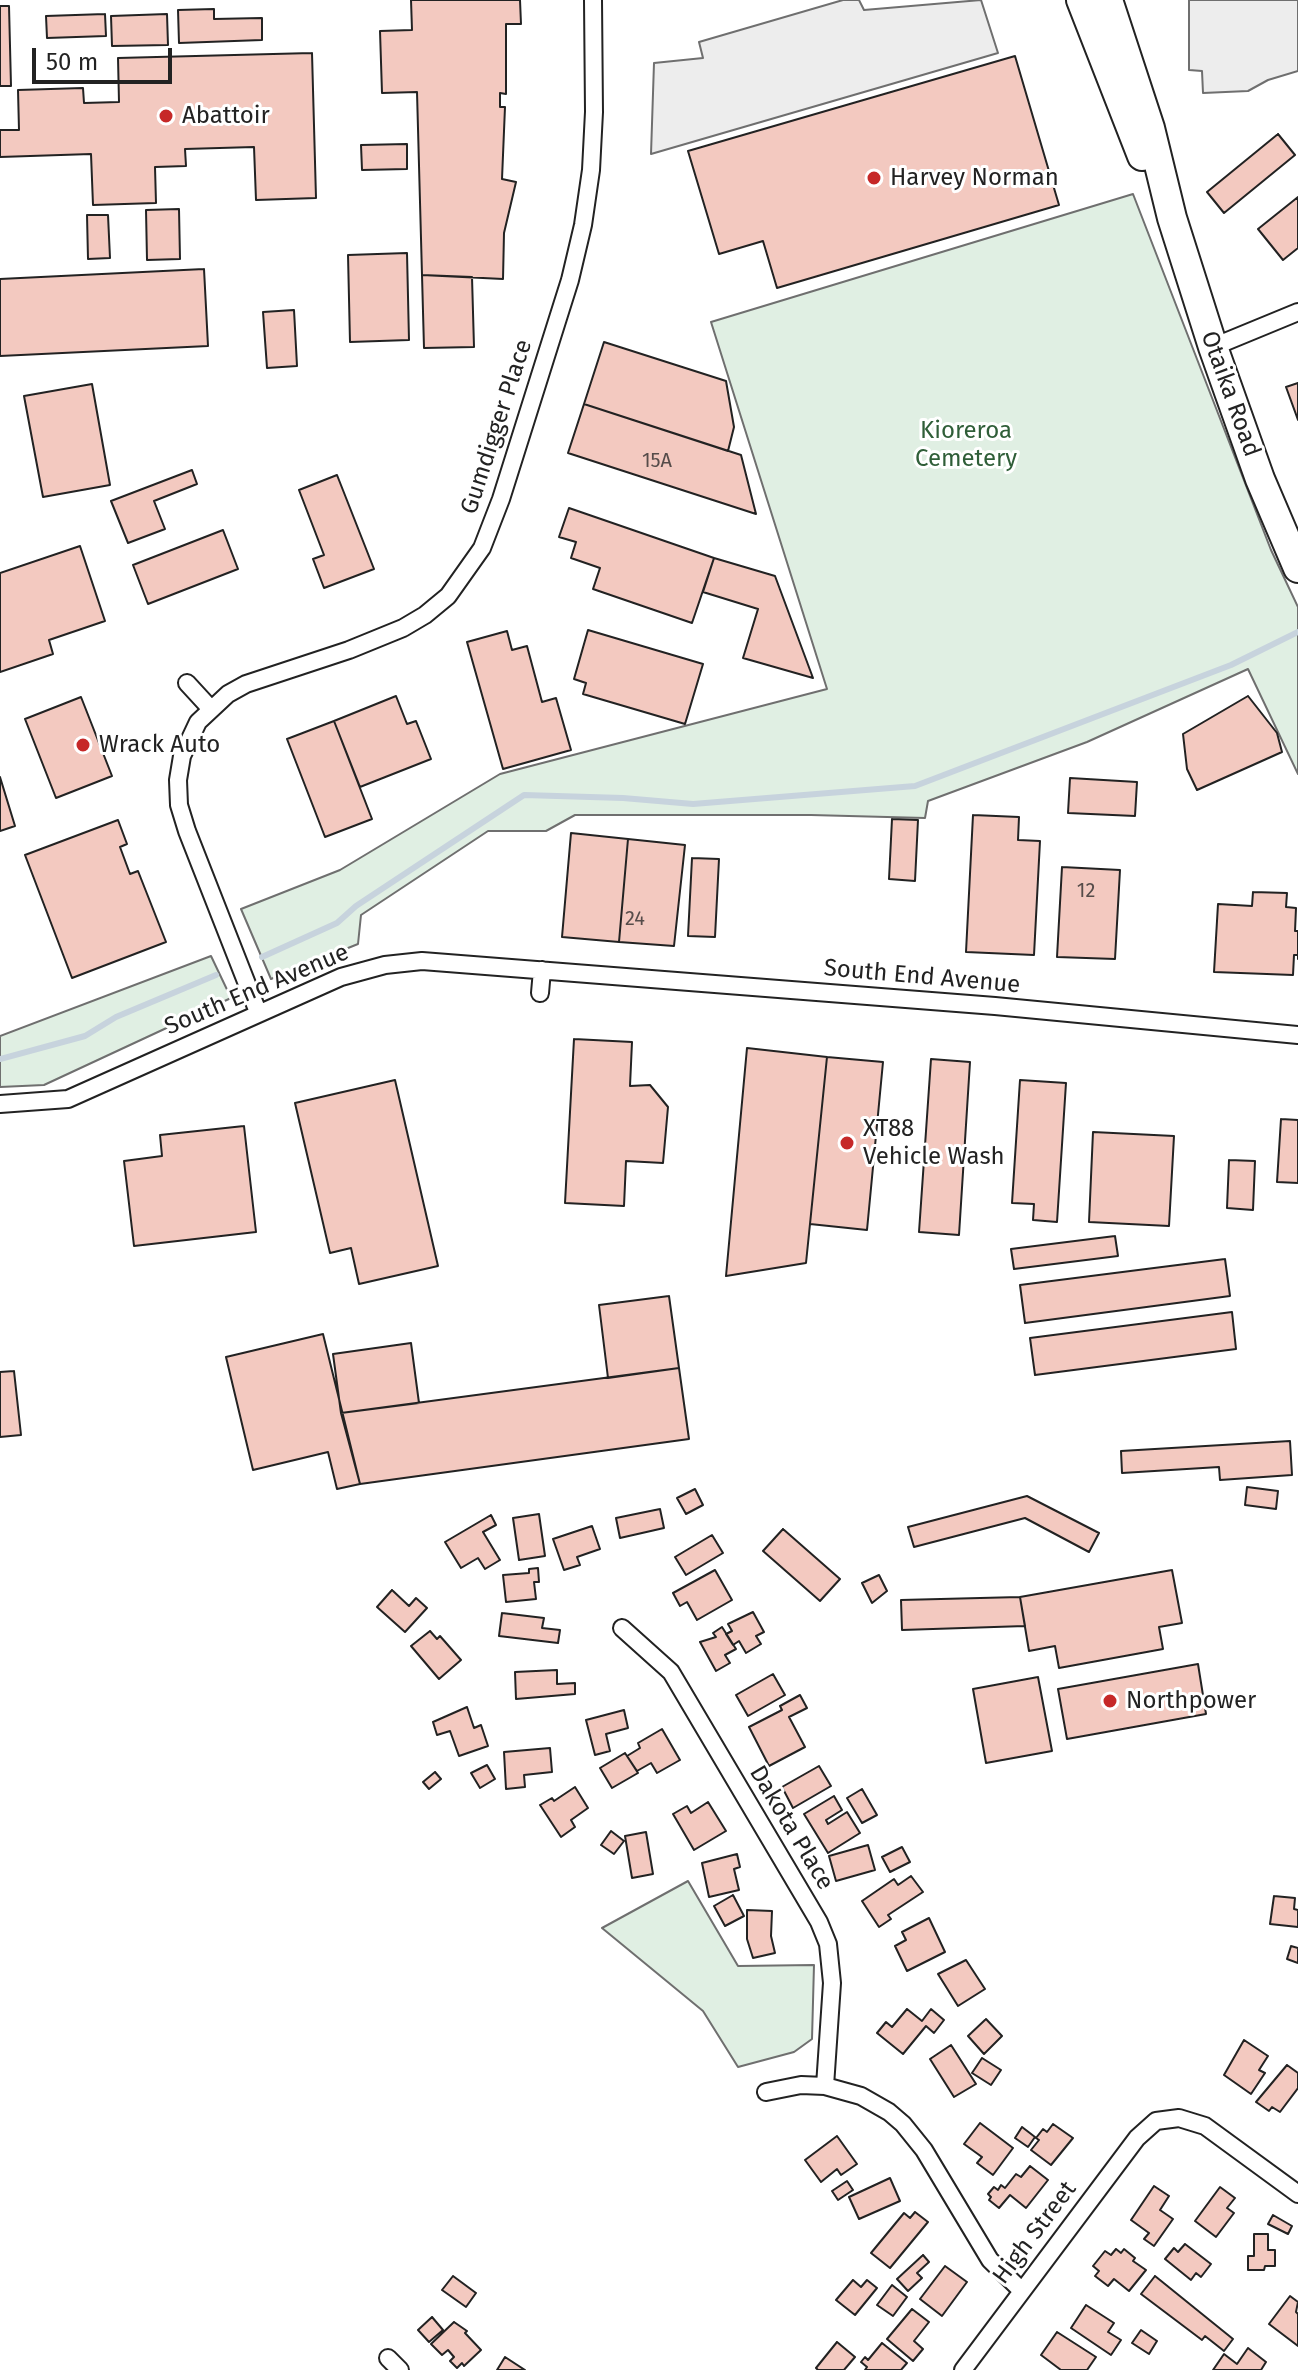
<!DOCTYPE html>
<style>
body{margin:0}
#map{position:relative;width:1298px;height:2370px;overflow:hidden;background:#fff;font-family:"Fira Sans",sans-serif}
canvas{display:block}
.scale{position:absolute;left:32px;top:48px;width:140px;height:36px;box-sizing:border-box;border:4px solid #222;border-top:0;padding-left:10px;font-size:24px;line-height:28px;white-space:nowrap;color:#222;-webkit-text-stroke:6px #fff;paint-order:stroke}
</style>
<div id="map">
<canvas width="1298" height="2370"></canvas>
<div class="scale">50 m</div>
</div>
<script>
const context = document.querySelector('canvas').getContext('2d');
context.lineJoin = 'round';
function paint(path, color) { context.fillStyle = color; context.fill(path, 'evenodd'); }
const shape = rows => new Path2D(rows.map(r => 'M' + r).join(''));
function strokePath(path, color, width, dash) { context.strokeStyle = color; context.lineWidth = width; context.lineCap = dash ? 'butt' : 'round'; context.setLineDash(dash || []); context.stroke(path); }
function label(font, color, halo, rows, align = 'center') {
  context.font = font + ' "Fira Sans",sans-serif'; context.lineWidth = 6; context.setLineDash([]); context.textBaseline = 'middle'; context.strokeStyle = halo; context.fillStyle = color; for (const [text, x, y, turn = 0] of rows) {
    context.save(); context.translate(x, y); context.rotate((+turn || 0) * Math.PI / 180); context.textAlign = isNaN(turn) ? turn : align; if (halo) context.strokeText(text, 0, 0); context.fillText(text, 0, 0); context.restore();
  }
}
const green = shape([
 [1133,194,1271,550,1298,607,1298,774,1248,669,1087,742,928,801,925,818,811,815,575,815,546,831,488,831,361,915,358,944,271,979,241,909,340,870,500,774,827,689,711,322,1133,194],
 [211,956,231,998,44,1085,0,1087,0,1036,211,956],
 [688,1881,738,1966,814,1965,812,2039,794,2052,738,2067,703,2011,602,1928,688,1881]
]);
const parking = shape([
 [843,0,859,0,864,10,981,0,998,53,651,154,654,63,703,58,699,42,843,0],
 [1189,0,1298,0,1298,71,1268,80,1248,91,1203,93,1202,71,1189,70,1189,0]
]);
const stream = shape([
 [262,957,337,923,356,906,524,795,623,798,693,804,915,786,1231,665,1298,632],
 [0,1059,85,1036,116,1017,216,975]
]);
const building = shape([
 [411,0,520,0,521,24,506,24,506,94,500,93,500,107,505,107,502,179,516,182,504,233,503,279,422,275,417,92,382,93,380,31,412,30,411,0],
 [0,6,9,6,11,86,0,86,0,6],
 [214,9,214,19,262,18,262,40,179,43,178,10,214,9],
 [105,14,106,36,47,38,46,16,105,14],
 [167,14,168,45,112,46,111,16,167,14],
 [312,53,316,198,256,200,254,147,185,149,186,166,155,167,156,203,93,205,91,154,0,157,0,130,19,130,18,90,83,88,84,103,119,102,118,58,312,53],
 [1015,56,1059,205,777,288,763,241,719,254,688,151,1015,56],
 [1278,134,1295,155,1224,213,1207,192,1278,134],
 [407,144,407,169,362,170,361,145,407,144],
 [1298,197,1298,248,1283,260,1258,229,1298,197],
 [179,209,180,259,147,260,146,210,179,209],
 [87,215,108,215,110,258,88,259,87,215],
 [407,253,409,340,350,342,348,255,407,253],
 [204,269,208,346,0,356,0,279,204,269],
 [422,275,472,277,474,347,424,348,422,275],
 [294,310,297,366,267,368,263,312,294,310],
 [604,342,726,381,734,427,728,451,584,404,604,342],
 [1298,383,1298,420,1286,387,1298,383],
 [92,384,110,485,43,497,24,396,92,384],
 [584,404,741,455,756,514,568,453,584,404],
 [192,470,197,484,154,501,165,529,128,543,111,501,192,470],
 [337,475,374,569,324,588,313,559,324,555,299,490,337,475],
 [569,508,714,558,692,623,593,589,600,568,571,558,576,542,559,537,569,508],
 [223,530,238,569,148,604,133,565,223,530],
 [80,546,105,621,49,640,53,654,0,672,0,573,80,546],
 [714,558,775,576,813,678,743,658,758,609,703,592,714,558],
 [588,630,703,664,685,724,583,694,586,683,574,679,588,630],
 [507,631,512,650,527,646,542,702,556,698,571,750,503,769,467,642,507,631],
 [396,696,407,724,416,721,431,759,360,787,334,721,396,696],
 [1248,696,1277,733,1282,752,1197,790,1187,769,1183,734,1248,696],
 [81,697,112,776,56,798,25,719,81,697],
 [334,721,372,819,325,837,287,739,334,721],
 [0,777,15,826,0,831,0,777],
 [1070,778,1137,782,1135,816,1068,813,1070,778],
 [973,815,1019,817,1018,840,1040,841,1034,955,966,952,973,815],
 [892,819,918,820,915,881,889,879,892,819],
 [118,820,127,844,120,847,130,874,138,871,166,942,72,978,25,855,118,820],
 [571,833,628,839,619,942,562,937,571,833],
 [628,839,685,845,674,946,619,942,628,839],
 [692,858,719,859,715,937,688,936,692,858],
 [1062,867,1120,870,1115,959,1057,957,1062,867],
 [1253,892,1287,893,1286,907,1296,908,1295,931,1298,931,1298,959,1298,955,1294,955,1293,975,1214,972,1218,904,1252,906,1253,892],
 [574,1039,632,1042,630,1086,650,1085,668,1107,663,1163,626,1161,624,1206,565,1203,574,1039],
 [747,1048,827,1057,806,1263,726,1276,747,1048],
 [827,1057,883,1062,867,1230,810,1224,827,1057],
 [931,1059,970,1062,959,1235,919,1232,931,1059],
 [395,1080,438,1266,359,1284,351,1248,330,1253,295,1103,395,1080],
 [1020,1080,1066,1083,1057,1222,1033,1220,1034,1204,1012,1203,1020,1080],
 [1281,1119,1298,1120,1298,1183,1277,1182,1281,1119],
 [244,1126,256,1232,134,1246,124,1161,162,1156,160,1135,244,1126],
 [1093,1132,1174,1136,1169,1226,1089,1222,1093,1132],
 [1229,1160,1255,1161,1253,1210,1227,1208,1229,1160],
 [1115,1236,1118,1256,1014,1269,1011,1249,1115,1236],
 [1225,1259,1230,1296,1025,1323,1020,1285,1225,1259],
 [669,1296,679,1368,608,1378,599,1305,669,1296],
 [1232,1312,1236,1349,1035,1375,1030,1338,1232,1312],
 [323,1334,360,1484,337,1489,328,1452,253,1470,226,1357,323,1334],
 [411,1343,419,1403,341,1413,333,1354,411,1343],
 [679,1368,689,1439,360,1484,341,1413,679,1368],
 [14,1371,21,1435,0,1437,0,1372,14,1371],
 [1290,1441,1292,1475,1220,1480,1219,1467,1122,1473,1121,1451,1290,1441],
 [1247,1487,1278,1491,1276,1509,1245,1505,1247,1487],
 [695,1489,703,1505,686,1514,677,1498,695,1489],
 [1027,1496,1099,1533,1089,1552,1025,1518,914,1547,908,1527,1027,1496],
 [660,1509,664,1528,620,1538,616,1518,660,1509],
 [539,1514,545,1556,519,1560,513,1518,539,1514],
 [491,1515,496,1525,483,1532,500,1560,485,1569,478,1558,461,1568,445,1542,491,1515],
 [592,1526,600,1549,577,1557,580,1565,564,1570,553,1539,592,1526],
 [783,1529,840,1579,820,1601,763,1551,783,1529],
 [712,1535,723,1553,686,1575,675,1557,712,1535],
 [538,1568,539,1582,534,1582,536,1599,506,1602,503,1575,529,1573,529,1569,538,1568],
 [715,1570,732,1600,697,1620,687,1602,680,1606,673,1593,715,1570],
 [1172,1570,1182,1623,1159,1627,1163,1649,1059,1668,1055,1646,1029,1651,1020,1597,1172,1570],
 [879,1575,887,1591,872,1603,862,1583,879,1575],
 [392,1590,409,1606,416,1598,427,1608,405,1632,377,1607,392,1590],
 [1020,1597,1025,1626,902,1630,901,1600,1020,1597],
 [753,1612,764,1632,756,1636,761,1644,746,1653,739,1641,733,1645,726,1634,732,1631,728,1624,753,1612],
 [502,1613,544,1618,542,1628,560,1630,558,1643,499,1636,502,1613],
 [722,1627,736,1649,725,1655,730,1663,716,1671,700,1642,716,1637,713,1633,722,1627],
 [430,1631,437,1639,440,1636,461,1660,439,1679,411,1646,430,1631],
 [1198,1664,1206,1714,1067,1739,1058,1689,1198,1664],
 [557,1670,557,1684,575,1683,575,1694,516,1699,515,1672,557,1670],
 [773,1674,785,1695,748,1716,736,1695,773,1674],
 [1038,1677,1052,1751,986,1763,973,1689,1038,1677],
 [800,1695,807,1708,789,1717,805,1747,769,1766,749,1727,782,1710,780,1706,800,1695],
 [467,1707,474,1728,481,1725,488,1746,459,1756,450,1731,437,1735,433,1722,467,1707],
 [624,1710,628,1728,606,1734,610,1751,595,1755,586,1720,624,1710],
 [662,1729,680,1760,657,1773,651,1763,637,1771,627,1756,640,1748,638,1743,662,1729],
 [550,1748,552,1772,524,1775,525,1787,506,1789,504,1752,550,1748],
 [625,1753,638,1773,612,1788,600,1768,625,1753],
 [487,1765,495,1779,480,1788,471,1773,487,1765],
 [819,1766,831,1786,793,1808,782,1787,819,1766],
 [435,1772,441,1779,429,1789,423,1782,435,1772],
 [575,1787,588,1808,571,1820,575,1827,561,1837,540,1805,552,1798,554,1801,575,1787],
 [862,1789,877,1815,862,1823,847,1798,862,1789],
 [834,1796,842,1810,826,1820,828,1824,847,1812,860,1833,828,1853,804,1814,834,1796],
 [708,1802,726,1831,694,1850,673,1814,687,1806,691,1813,708,1802],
 [611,1831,624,1841,614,1854,601,1845,611,1831],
 [646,1832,653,1874,632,1878,625,1836,646,1832],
 [868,1845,875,1870,836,1881,829,1856,868,1845],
 [902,1847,910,1862,890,1872,882,1857,902,1847],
 [737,1854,740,1867,734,1869,739,1890,709,1897,702,1863,737,1854],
 [911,1876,923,1892,888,1915,891,1919,879,1927,862,1901,894,1879,898,1885,911,1876],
 [733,1895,744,1916,725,1926,714,1906,733,1895],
 [1274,1896,1295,1898,1294,1909,1298,1910,1298,1927,1270,1924,1274,1896],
 [747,1910,772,1911,771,1936,775,1953,753,1958,747,1939,747,1910],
 [929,1918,945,1952,907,1971,895,1946,906,1940,902,1932,929,1918],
 [1291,1946,1298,1948,1298,1963,1287,1959,1291,1946],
 [966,1960,985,1989,958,2006,938,1974,966,1960],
 [907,2009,922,2021,931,2009,944,2020,934,2033,926,2026,903,2054,877,2033,886,2022,892,2027,907,2009],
 [986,2019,1002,2036,984,2054,968,2036,986,2019],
 [1244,2040,1268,2056,1259,2070,1265,2073,1251,2094,1224,2075,1244,2040],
 [951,2045,976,2084,954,2097,930,2059,951,2045],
 [982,2058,1001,2070,991,2085,972,2073,982,2058],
 [1287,2065,1298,2073,1298,2088,1280,2112,1272,2107,1269,2111,1256,2102,1287,2065],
 [980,2123,1013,2148,993,2175,977,2163,982,2157,964,2144,980,2123],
 [1053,2124,1073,2138,1051,2165,1031,2150,1039,2140,1036,2138,1043,2129,1047,2132,1053,2124],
 [1022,2127,1035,2137,1028,2147,1015,2138,1022,2127],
 [837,2136,857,2164,841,2175,837,2169,821,2182,805,2160,837,2136],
 [1030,2166,1048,2180,1026,2208,1010,2195,999,2208,989,2200,991,2197,988,2194,994,2187,998,2190,1001,2185,1005,2188,1016,2174,1021,2177,1030,2166],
 [890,2178,900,2201,859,2219,849,2197,890,2178],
 [847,2181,853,2190,838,2200,832,2191,847,2181],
 [1154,2186,1169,2196,1160,2210,1173,2219,1154,2246,1144,2239,1149,2233,1131,2220,1154,2186],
 [1220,2187,1235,2198,1227,2208,1234,2213,1216,2237,1195,2221,1220,2187],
 [915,2212,928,2222,890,2268,871,2253,904,2213,910,2218,915,2212],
 [1273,2215,1292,2226,1288,2234,1268,2224,1273,2215],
 [1254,2234,1268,2234,1268,2250,1275,2250,1275,2266,1265,2266,1264,2270,1248,2270,1248,2256,1254,2256,1254,2234],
 [1185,2244,1211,2264,1201,2277,1196,2273,1191,2280,1165,2259,1174,2248,1178,2252,1185,2244],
 [1116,2249,1121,2253,1124,2249,1135,2258,1133,2261,1146,2270,1129,2291,1114,2279,1108,2286,1095,2276,1099,2271,1093,2266,1105,2251,1111,2255,1116,2249],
 [923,2255,929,2262,917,2273,922,2278,908,2291,897,2279,923,2255],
 [945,2266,967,2282,942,2316,920,2299,945,2266],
 [453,2276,476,2293,466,2307,442,2290,453,2276],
 [1155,2276,1233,2339,1224,2351,1205,2336,1202,2340,1141,2294,1155,2276],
 [853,2280,861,2287,867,2280,877,2288,855,2315,836,2300,853,2280],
 [892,2285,907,2297,893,2316,877,2305,892,2285],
 [1290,2296,1298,2302,1296,2312,1298,2314,1298,2346,1269,2324,1290,2296],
 [1086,2305,1114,2323,1108,2332,1121,2340,1111,2355,1071,2328,1086,2305],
 [912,2309,929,2322,914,2341,923,2349,913,2361,887,2339,912,2309],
 [432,2317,443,2330,429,2342,418,2330,432,2317],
 [454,2322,467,2331,465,2333,481,2350,464,2366,462,2363,457,2368,450,2361,454,2357,448,2350,442,2355,431,2344,454,2322],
 [1141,2330,1157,2341,1149,2354,1132,2343,1141,2330],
 [1057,2332,1096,2357,1087,2370,1061,2370,1041,2355,1057,2332],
 [837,2342,855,2357,844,2370,818,2370,816,2368,837,2342],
 [882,2343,907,2363,901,2370,865,2370,867,2367,861,2362,865,2357,868,2360,882,2343],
 [1248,2348,1266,2362,1261,2370,1213,2370,1224,2354,1237,2364,1248,2348],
 [505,2357,525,2370,497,2370,505,2357]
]);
const minor = shape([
 [1213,347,1298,312],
 [187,683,210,708],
 [540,993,542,970],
 [258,1012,187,831,179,805,178,780,182,756,198,722,228,694,246,684,349,650,403,628,425,615,448,596,482,548,501,499,570,280,583,225,591,170,594,112,593,0],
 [0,1104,68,1099,341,977,385,965,422,961,995,1006,1298,1035],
 [622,1628,671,1672,819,1922,828,1944,832,1983,825,2086],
 [766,2092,801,2085,825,2086,861,2096,889,2112,903,2124,924,2150,990,2260,1022,2291],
 [388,2358,400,2370],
 [963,2370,1137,2138,1156,2121,1179,2118,1205,2126,1298,2194]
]);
const trunk = shape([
 [1081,0,1142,156],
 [1108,0,1150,128,1172,218,1213,347,1260,479,1298,568]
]);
const markers = [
 [166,116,8,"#c62828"],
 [874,178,8,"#c62828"],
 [83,745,8,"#c62828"],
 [847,1143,8,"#c62828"],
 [1110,1701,8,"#c62828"]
];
const numberNames = [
 ["15A",657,461],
 ["12",1086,891],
 ["24",635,919]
];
const poiNames = [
 ["Abattoir",182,116],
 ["Harvey Norman",890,178],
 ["Wrack Auto",99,745],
 ["XT88",863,1129],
 ["Vehicle Wash",863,1157],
 ["Northpower",1126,1701]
];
const streetNames = [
 ["Otaika Road",1230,394,70],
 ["Gumdigger Place",497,427,-72],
 ["South End Avenue",922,977,5],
 ["South End Avenue",257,990,-23],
 ["Dakota Place",791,1828,59],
 ["High Street",1035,2233,-53]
];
const parkNames = [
 ["Kioreroa",966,431],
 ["Cemetery",966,459]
];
paint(green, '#e0efe3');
strokePath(green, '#6f6f6f', 2);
paint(parking, '#ededed');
strokePath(parking, '#6f6f6f', 2);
strokePath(stream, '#c7d3dd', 6);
paint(building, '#f3c9c0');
strokePath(building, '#222', 2);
strokePath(minor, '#222', 20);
strokePath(trunk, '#222', 32);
strokePath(minor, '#fff', 16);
strokePath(trunk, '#fff', 28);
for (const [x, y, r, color] of markers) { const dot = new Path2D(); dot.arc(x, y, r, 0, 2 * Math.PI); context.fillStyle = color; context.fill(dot); strokePath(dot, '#fff', 3); }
label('20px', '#564c4a', null, numberNames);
label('24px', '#222', '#fff', poiNames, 'left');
label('24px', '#222', '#fff', streetNames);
label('24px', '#2f5e38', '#fff', parkNames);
</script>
